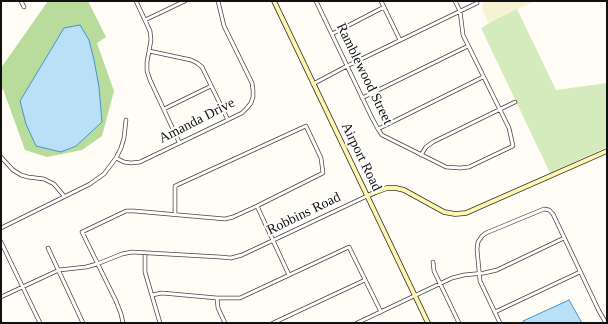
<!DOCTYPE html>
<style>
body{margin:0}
#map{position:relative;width:608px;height:324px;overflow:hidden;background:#fffdf5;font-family:"Times New Roman",serif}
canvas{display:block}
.frame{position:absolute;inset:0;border:2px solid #111;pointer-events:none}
</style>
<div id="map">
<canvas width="608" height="324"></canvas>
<div class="frame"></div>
</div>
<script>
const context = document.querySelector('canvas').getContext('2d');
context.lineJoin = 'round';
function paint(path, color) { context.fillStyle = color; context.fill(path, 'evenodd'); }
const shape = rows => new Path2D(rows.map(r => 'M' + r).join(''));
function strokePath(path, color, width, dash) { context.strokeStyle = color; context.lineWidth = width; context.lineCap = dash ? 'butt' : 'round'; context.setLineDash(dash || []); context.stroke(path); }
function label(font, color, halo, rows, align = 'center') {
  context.font = font + ' "Times New Roman",serif'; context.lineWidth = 4; context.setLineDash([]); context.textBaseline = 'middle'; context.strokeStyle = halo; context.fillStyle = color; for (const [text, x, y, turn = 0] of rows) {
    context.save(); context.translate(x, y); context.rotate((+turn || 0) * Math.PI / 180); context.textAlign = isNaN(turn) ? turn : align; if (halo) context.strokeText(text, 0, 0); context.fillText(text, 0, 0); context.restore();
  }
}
const farmland = shape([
 [483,1,535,1,489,23,482,9]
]);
const green = shape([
 [517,9,556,90,607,83,607,147,550,173,481,28,489,23]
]);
const forest = shape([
 [48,1,88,1,106,37,97,43,114,91,102,136,82,150,47,157,25,150,3,89,1,91,1,68]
]);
const water = shape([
 [80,25,89,40,94,60,99,87,102,122,76,146,61,152,36,146,26,124,20,101,64,28,80,25],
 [569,300,582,323,523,323,523,321,569,300]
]);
const street = shape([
 [21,1,24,7],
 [136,1,150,31,151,40,147,62,147,71,150,80,179,142],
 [316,1,372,118,378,129,382,135,446,167,460,168,469,167,513,146,509,128,463,35,460,11,455,1],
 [381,1,400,40],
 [145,20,185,1],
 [332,34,384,7],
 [149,51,191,60,197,63,202,67,228,120],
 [313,84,347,66,477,3],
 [362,98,468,46],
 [164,109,211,86],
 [378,129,483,77],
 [421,155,426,147,433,142,515,102],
 [1,157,13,170,21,175,28,177,44,179,54,184,64,196],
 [116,158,124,162,131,163,140,162,242,113,247,108,251,103,253,97,253,90,252,83,224,26,218,1],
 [257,206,289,275],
 [1,228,90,184,104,174,116,158,121,148,124,138,126,120],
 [1,242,40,323],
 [48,248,83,323],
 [145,253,145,272,160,323],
 [433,262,434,271,459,323],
 [152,295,162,293,217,298,240,298,349,247,381,312],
 [1,297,59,270,86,267,97,264,122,254,132,252,220,257,231,258,242,255,367,196],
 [217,298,218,308,225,323],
 [495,312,580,272],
 [123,323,121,314,116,301,82,232,126,211,134,211,225,219,233,217,257,206,323,173,321,158,306,126,175,186,175,214],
 [273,323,365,280],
 [357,323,452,278,464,275,484,273,497,270,564,238],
 [500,323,480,281,477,249,478,242,482,236,486,233,544,209,549,210,553,214,599,311,606,323]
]);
const secondary = shape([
 [274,1,428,323],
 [367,196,376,192,387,188,396,188,404,190,444,212,455,214,466,213,607,151]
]);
const streetNames = [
 ["Ramblewood Street",364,74,64],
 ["Amanda Drive",197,121,-27],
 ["Airport Road",361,157,64],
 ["Robbins Road",304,214,-26]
];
paint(farmland, '#f6f3d4');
paint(green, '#d5ebbd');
paint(forest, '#b9dc9c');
paint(water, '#b9e0f7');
strokePath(water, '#3f96cf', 1);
strokePath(street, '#444', 4.5);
strokePath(secondary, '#333', 5.5);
strokePath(street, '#fff', 3);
strokePath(secondary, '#fff6b0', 4);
label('14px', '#111', '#fff', streetNames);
</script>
